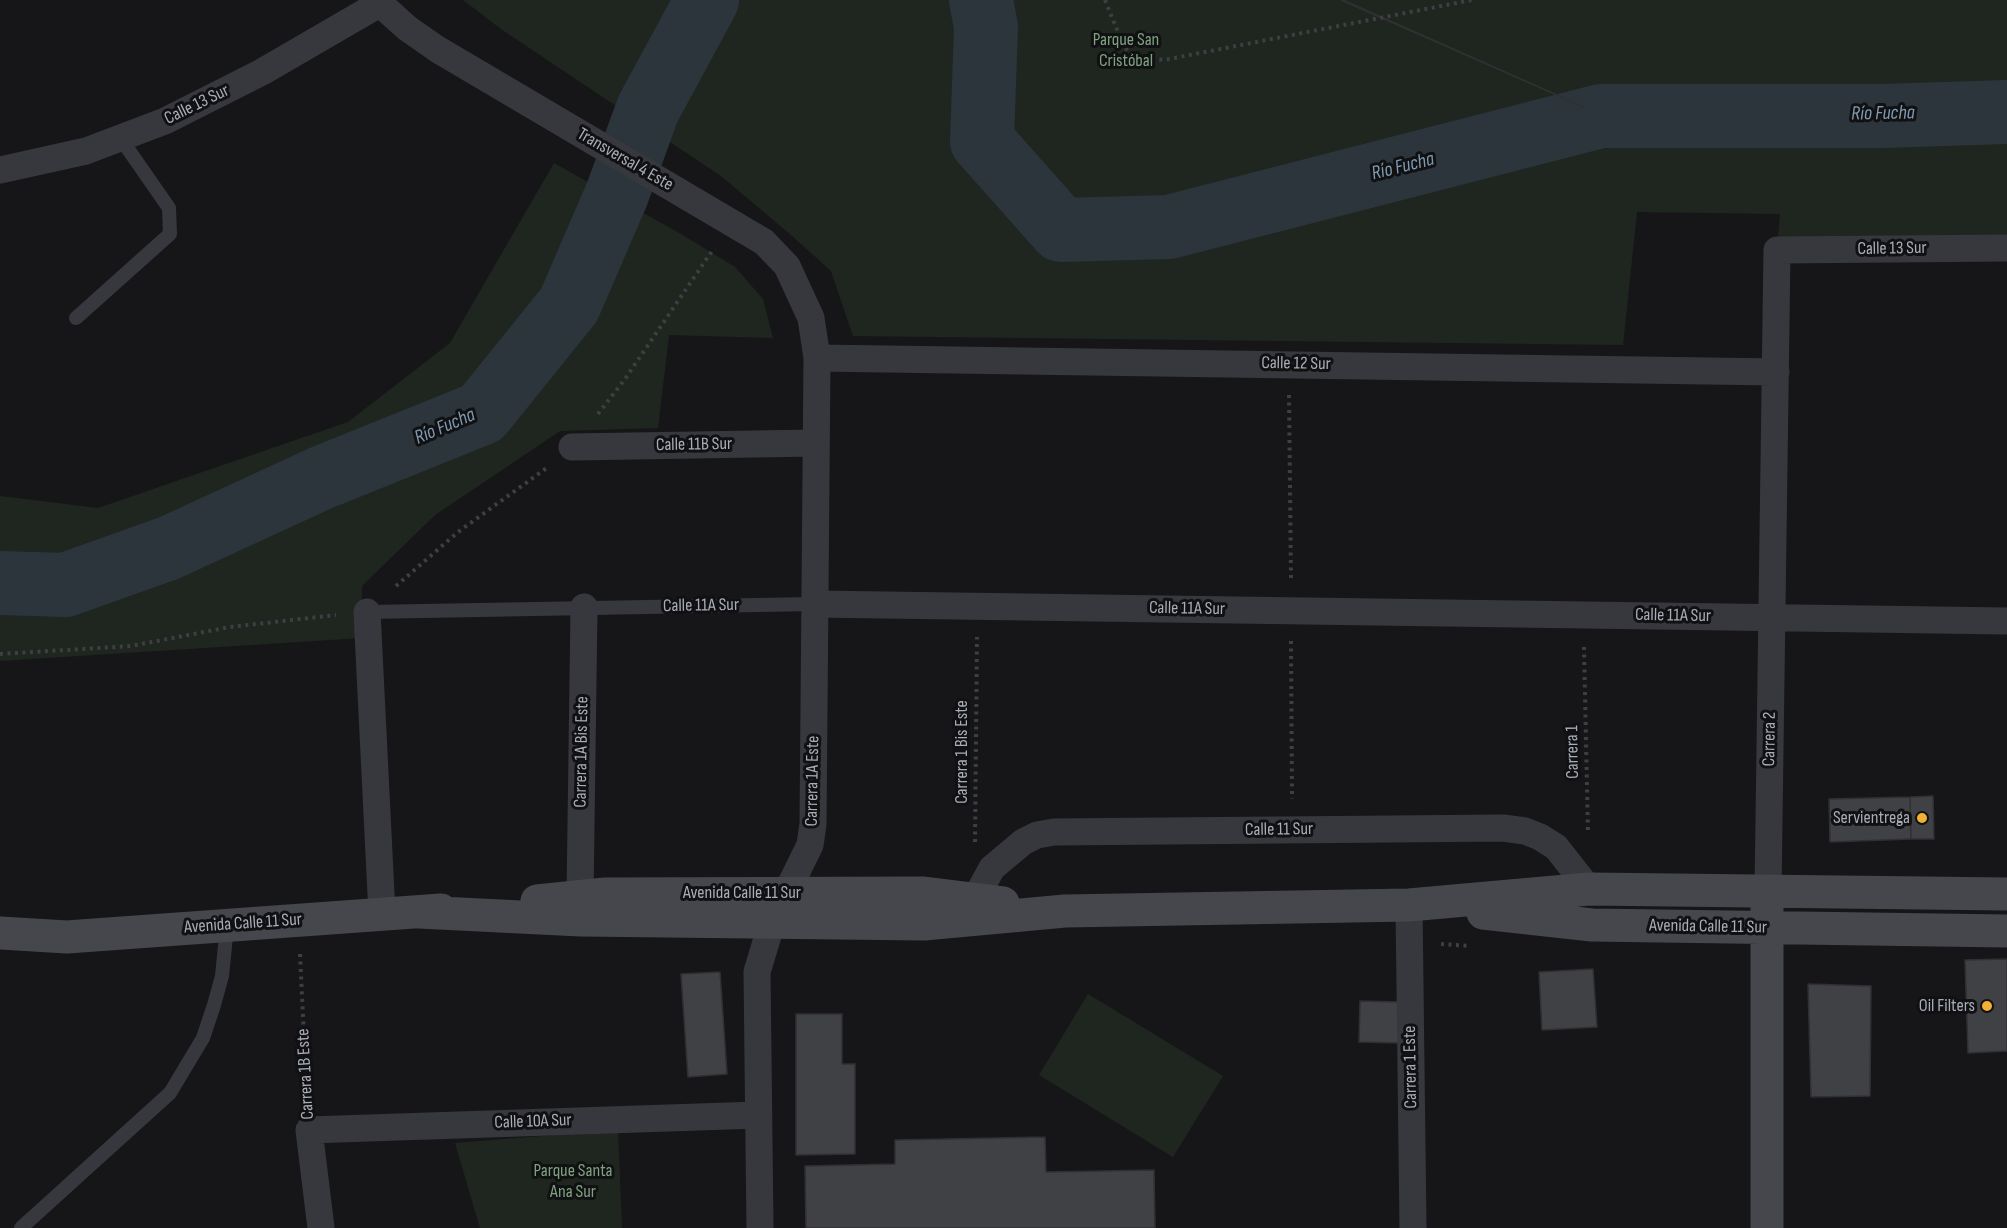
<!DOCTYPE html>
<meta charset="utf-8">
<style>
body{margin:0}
canvas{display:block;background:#161618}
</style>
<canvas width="2007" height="1228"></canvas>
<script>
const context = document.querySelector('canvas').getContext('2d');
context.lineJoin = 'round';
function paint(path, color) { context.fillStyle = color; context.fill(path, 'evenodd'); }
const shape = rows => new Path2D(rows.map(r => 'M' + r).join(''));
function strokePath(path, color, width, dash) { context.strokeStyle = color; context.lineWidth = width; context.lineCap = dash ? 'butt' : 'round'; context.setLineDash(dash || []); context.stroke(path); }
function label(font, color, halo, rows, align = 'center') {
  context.font = font + ' "Sofia Sans Condensed",sans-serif'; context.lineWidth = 6; context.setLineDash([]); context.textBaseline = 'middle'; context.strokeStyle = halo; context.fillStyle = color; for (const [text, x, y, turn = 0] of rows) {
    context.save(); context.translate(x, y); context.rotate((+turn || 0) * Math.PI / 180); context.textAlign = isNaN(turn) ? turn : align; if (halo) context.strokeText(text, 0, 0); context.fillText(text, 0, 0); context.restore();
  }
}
const green = shape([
 [463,0,2007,0,2007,248,1777,250,1780,214,1637,212,1623,345,853,336,831,271,791,235,721,176,501,29],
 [554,163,681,234,735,267,763,299,773,338,669,335,658,428,560,431,435,515,362,586,361,638,0,661,0,496,98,508,348,422,450,343],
 [1088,994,1223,1076,1173,1157,1039,1075],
 [618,1130,622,1228,480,1228,455,1143]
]);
const river = shape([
 [981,0,986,27,982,141,1061,230,1169,227,1601,116,1881,116,2007,112],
 [0,583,65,585,169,548,321,478,482,413,569,305,617,194,648,109,707,0]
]);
const building = shape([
 [1341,0,1343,0,1584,107,1341,0],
 [1933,796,1934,839,1911,839,1910,797,1933,796],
 [1910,797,1911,839,1830,842,1829,799,1910,797],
 [2007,959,2007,1051,1968,1053,1965,960,2007,959],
 [1593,969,1597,1027,1542,1030,1539,972,1593,969],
 [720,972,727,1074,688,1077,681,974,720,972],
 [1808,984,1871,986,1870,1096,1811,1097,1808,984],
 [1360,1001,1401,1002,1399,1043,1359,1042,1360,1001],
 [796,1014,842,1014,842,1064,855,1064,855,1154,796,1155,796,1014],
 [1045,1137,1046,1172,1154,1170,1155,1228,806,1228,805,1166,895,1164,895,1140,1045,1137]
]);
const path = shape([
 [1105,0,1124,47,1135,57,1164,60,1472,0],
 [1289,395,1291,580],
 [598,414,625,379,714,248],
 [396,586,458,532,548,467],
 [1291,641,1292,799],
 [1584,647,1588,834],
 [0,654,131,646,230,627,336,615],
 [975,842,977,637],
 [1441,944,1470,946],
 [300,954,307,1099]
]);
const lane = shape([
 [76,318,170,234,169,208,121,139],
 [367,612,815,604],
 [21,1228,170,1093,203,1038,214,1005,222,976,227,926]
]);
const street = shape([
 [376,0,407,28,437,49,764,242,787,266,811,318,817,358,813,824,810,845,772,922,757,972,760,1228],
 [0,170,86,151,165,121,262,72,379,4],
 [817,358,1776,372],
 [572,447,816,443],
 [815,604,2007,621],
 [367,612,382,914],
 [1768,891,1777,250,2007,248],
 [580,897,584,607],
 [975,899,992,868,1023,842,1037,835,1054,832,1503,828,1525,831,1540,837,1556,847,1589,889],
 [1409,905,1413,1228],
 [321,1228,309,1130,758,1115]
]);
const secondary = shape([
 [537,901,605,894,922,893,1003,903],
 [419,912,581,920,924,924,1065,911,1409,905,1589,889,2007,894],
 [1483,913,1592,925,2007,931],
 [0,933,67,937,441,910],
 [1767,1228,1767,906]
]);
const markers = [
 [1922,818,6,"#f2b134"],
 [1987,1006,6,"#f2b134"]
];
const parkNames = [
 ["Parque San",1126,40],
 ["Cristóbal",1126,61],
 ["Parque Santa",573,1171],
 ["Ana Sur",573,1192]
];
const streetNames = [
 ["Calle 13 Sur",197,105,-26],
 ["Transversal 4 Este",625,160,30],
 ["Calle 13 Sur",1892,249,-1],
 ["Calle 12 Sur",1296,364,1],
 ["Calle 11B Sur",694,445,-1],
 ["Calle 11A Sur",701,606,-1],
 ["Calle 11A Sur",1187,609,1],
 ["Calle 11A Sur",1673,616,1],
 ["Carrera 2",1770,739,-89],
 ["Carrera 1A Bis Este",582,752,-89],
 ["Carrera 1 Bis Este",962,752,-90],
 ["Carrera 1",1573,752,-91],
 ["Carrera 1A Este",813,781,-89],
 ["Calle 11 Sur",1279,830,-1],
 ["Avenida Calle 11 Sur",742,893],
 ["Avenida Calle 11 Sur",243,924,-4],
 ["Avenida Calle 11 Sur",1708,927,1],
 ["Carrera 1 Este",1411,1067,-91],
 ["Carrera 1B Este",306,1074,-93],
 ["Calle 10A Sur",533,1122,-2]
];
const poiNames = [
 ["Servientrega",1910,818],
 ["Oil Filters",1975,1006]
];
const waterNames = [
 ["Río Fucha",1883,114,-1],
 ["Río Fucha",1403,167,-14],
 ["Río Fucha",445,427,-23]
];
paint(green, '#1e261f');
strokePath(river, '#2c353c', 64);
paint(building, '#404145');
strokePath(building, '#303034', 1.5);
strokePath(path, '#3d3f44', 4, [3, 4.5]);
strokePath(lane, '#37383d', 14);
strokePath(street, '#37383d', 27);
strokePath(secondary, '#45474d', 33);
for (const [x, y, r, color] of markers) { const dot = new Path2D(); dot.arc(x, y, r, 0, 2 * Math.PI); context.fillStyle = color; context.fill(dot); strokePath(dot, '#111113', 2); }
label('18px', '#7fa381', '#111113', parkNames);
label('18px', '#a8adb8', '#111113', streetNames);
label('18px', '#a8adb8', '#111113', poiNames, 'right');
label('italic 20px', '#7f9bb3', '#111113', waterNames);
</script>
